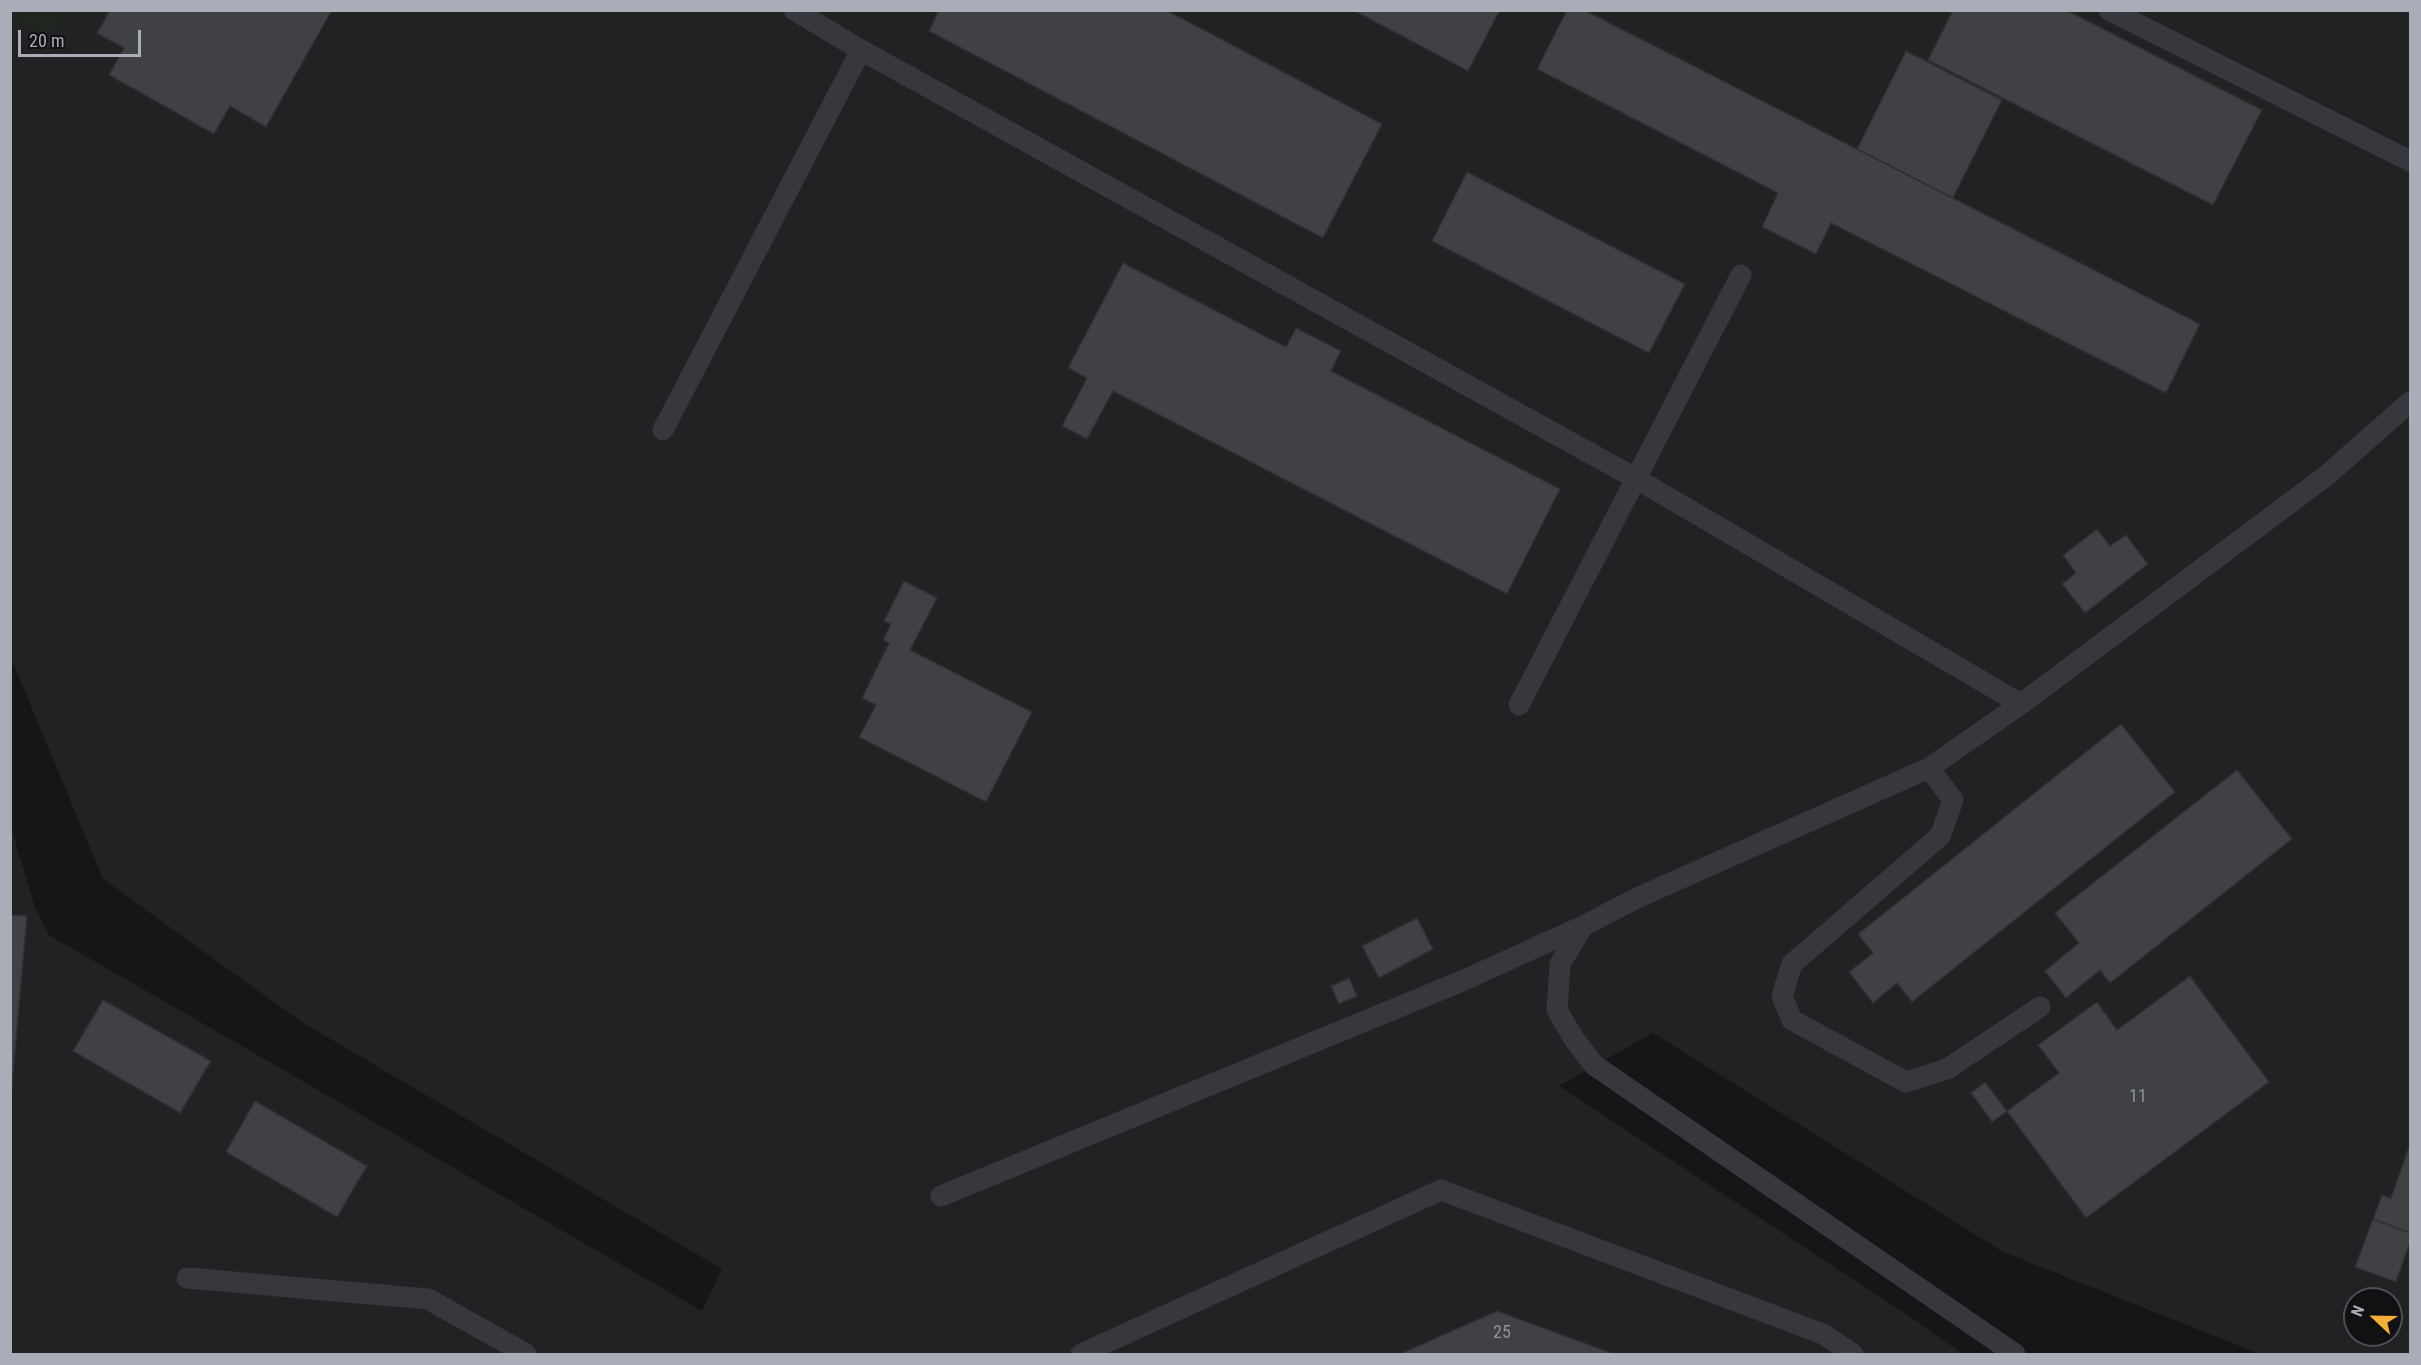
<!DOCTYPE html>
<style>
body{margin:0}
#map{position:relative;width:2421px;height:1365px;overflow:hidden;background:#161618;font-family:"Roboto Condensed",sans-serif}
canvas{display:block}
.frame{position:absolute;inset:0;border:12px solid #a8adb8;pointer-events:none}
.north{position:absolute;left:2343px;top:1287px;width:60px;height:60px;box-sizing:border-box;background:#111113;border:2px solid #4d4f55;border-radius:50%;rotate:292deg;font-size:16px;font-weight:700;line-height:24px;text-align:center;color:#a8adb8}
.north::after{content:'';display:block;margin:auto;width:21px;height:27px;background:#f2b134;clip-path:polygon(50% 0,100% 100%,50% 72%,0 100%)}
.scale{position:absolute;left:18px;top:30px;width:123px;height:27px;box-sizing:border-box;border:3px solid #a8adb8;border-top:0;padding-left:8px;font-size:18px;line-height:21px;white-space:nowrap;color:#a8adb8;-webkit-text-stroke:4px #111113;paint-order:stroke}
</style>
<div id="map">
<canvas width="2421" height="1365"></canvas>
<div class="frame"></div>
<div class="north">N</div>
<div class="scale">20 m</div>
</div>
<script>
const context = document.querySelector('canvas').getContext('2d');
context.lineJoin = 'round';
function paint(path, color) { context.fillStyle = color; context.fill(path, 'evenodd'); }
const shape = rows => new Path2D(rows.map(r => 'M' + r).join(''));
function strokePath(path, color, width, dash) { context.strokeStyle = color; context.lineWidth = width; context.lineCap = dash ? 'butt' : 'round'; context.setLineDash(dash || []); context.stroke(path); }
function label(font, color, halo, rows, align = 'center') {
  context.font = font + ' "Roboto Condensed",sans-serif'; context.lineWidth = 6; context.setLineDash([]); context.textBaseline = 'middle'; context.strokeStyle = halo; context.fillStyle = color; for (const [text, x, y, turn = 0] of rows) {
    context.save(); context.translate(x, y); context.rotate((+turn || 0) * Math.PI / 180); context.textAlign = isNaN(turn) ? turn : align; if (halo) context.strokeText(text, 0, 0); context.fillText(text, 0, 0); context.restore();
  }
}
const built = shape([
 [67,10,2410,11,2410,1354,2260,1354,2003,1252,1653,1033,1559,1086,1915,1320,1963,1354,11,1354,10,824,35,908,49,935,702,1311,722,1269,300,1021,103,879,11,658,11,20,50,39],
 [2355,1299,2391,1299,2391,1335,2355,1335]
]);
const green = shape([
 [10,11,11,10,67,11,50,39,11,20]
]);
const building = shape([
 [110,10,332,10,266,127,230,106,214,134,109,75,124,48,97,33,110,10],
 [939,10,1166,10,1382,124,1323,238,929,31,939,10],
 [1353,10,1500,10,1468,71,1353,10],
 [1567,10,1584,10,2200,324,2166,393,1831,223,1816,254,1762,227,1778,193,1537,69,1567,10],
 [1953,10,2066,10,2262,110,2213,205,1928,60,1953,10],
 [1906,51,2002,100,1953,198,1857,149,1906,51],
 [1467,172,1685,284,1649,353,1432,241,1467,172],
 [1123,263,1286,347,1296,328,1341,351,1331,371,1560,489,1507,594,1113,391,1087,439,1062,426,1087,378,1068,368,1123,263],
 [2097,529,2110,546,2126,535,2148,564,2085,613,2062,584,2076,573,2063,555,2097,529],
 [904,581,937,598,910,650,1032,712,986,802,859,737,876,705,862,698,889,643,883,640,891,624,884,621,904,581],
 [2121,724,2175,792,1912,1002,1897,983,1873,1003,1849,972,1873,953,1858,934,2121,724],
 [2237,770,2292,839,2110,983,2100,970,2066,998,2045,971,2079,943,2055,913,2237,770],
 [10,915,27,916,10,1108,10,915],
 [1417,918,1433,949,1379,978,1362,946,1417,918],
 [2190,976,2269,1082,2086,1218,2007,1111,2059,1073,2038,1045,2097,1002,2117,1030,2190,976],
 [1349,978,1357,996,1339,1004,1331,986,1349,978],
 [103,1000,211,1061,180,1113,73,1051,103,1000],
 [1985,1082,2007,1111,1992,1122,1971,1093,1985,1082],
 [255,1101,367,1166,337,1217,226,1152,255,1101],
 [2410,1144,2410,1233,2373,1219,2382,1195,2391,1198,2410,1144],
 [2373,1219,2410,1233,2410,1242,2396,1282,2355,1267,2373,1219],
 [1497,1311,1614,1354,1400,1354,1497,1311]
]);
const service = shape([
 [794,10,861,50,1635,478,2021,704],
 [2109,10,2410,161],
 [663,430,861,50],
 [1519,705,1741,275],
 [1929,768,1953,800,1940,836,1792,964,1782,996,1792,1020,1906,1082,1947,1069,2040,1007],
 [941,1196,1462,981,1583,926],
 [187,1278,428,1299,526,1354],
 [1081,1354,1441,1190,1823,1334,1853,1354],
 [2015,1354,1594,1065,1574,1039,1557,1010,1560,964,1583,926,1637,898,1929,768,2021,704,2326,476,2410,402]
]);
const numberNames = [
 ["11",2138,1097],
 ["25",1502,1333]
];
paint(built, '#222225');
paint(green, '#1e261f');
paint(building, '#404145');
strokePath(building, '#303034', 1.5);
strokePath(service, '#37383d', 21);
label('18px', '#8e929b', null, numberNames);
</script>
